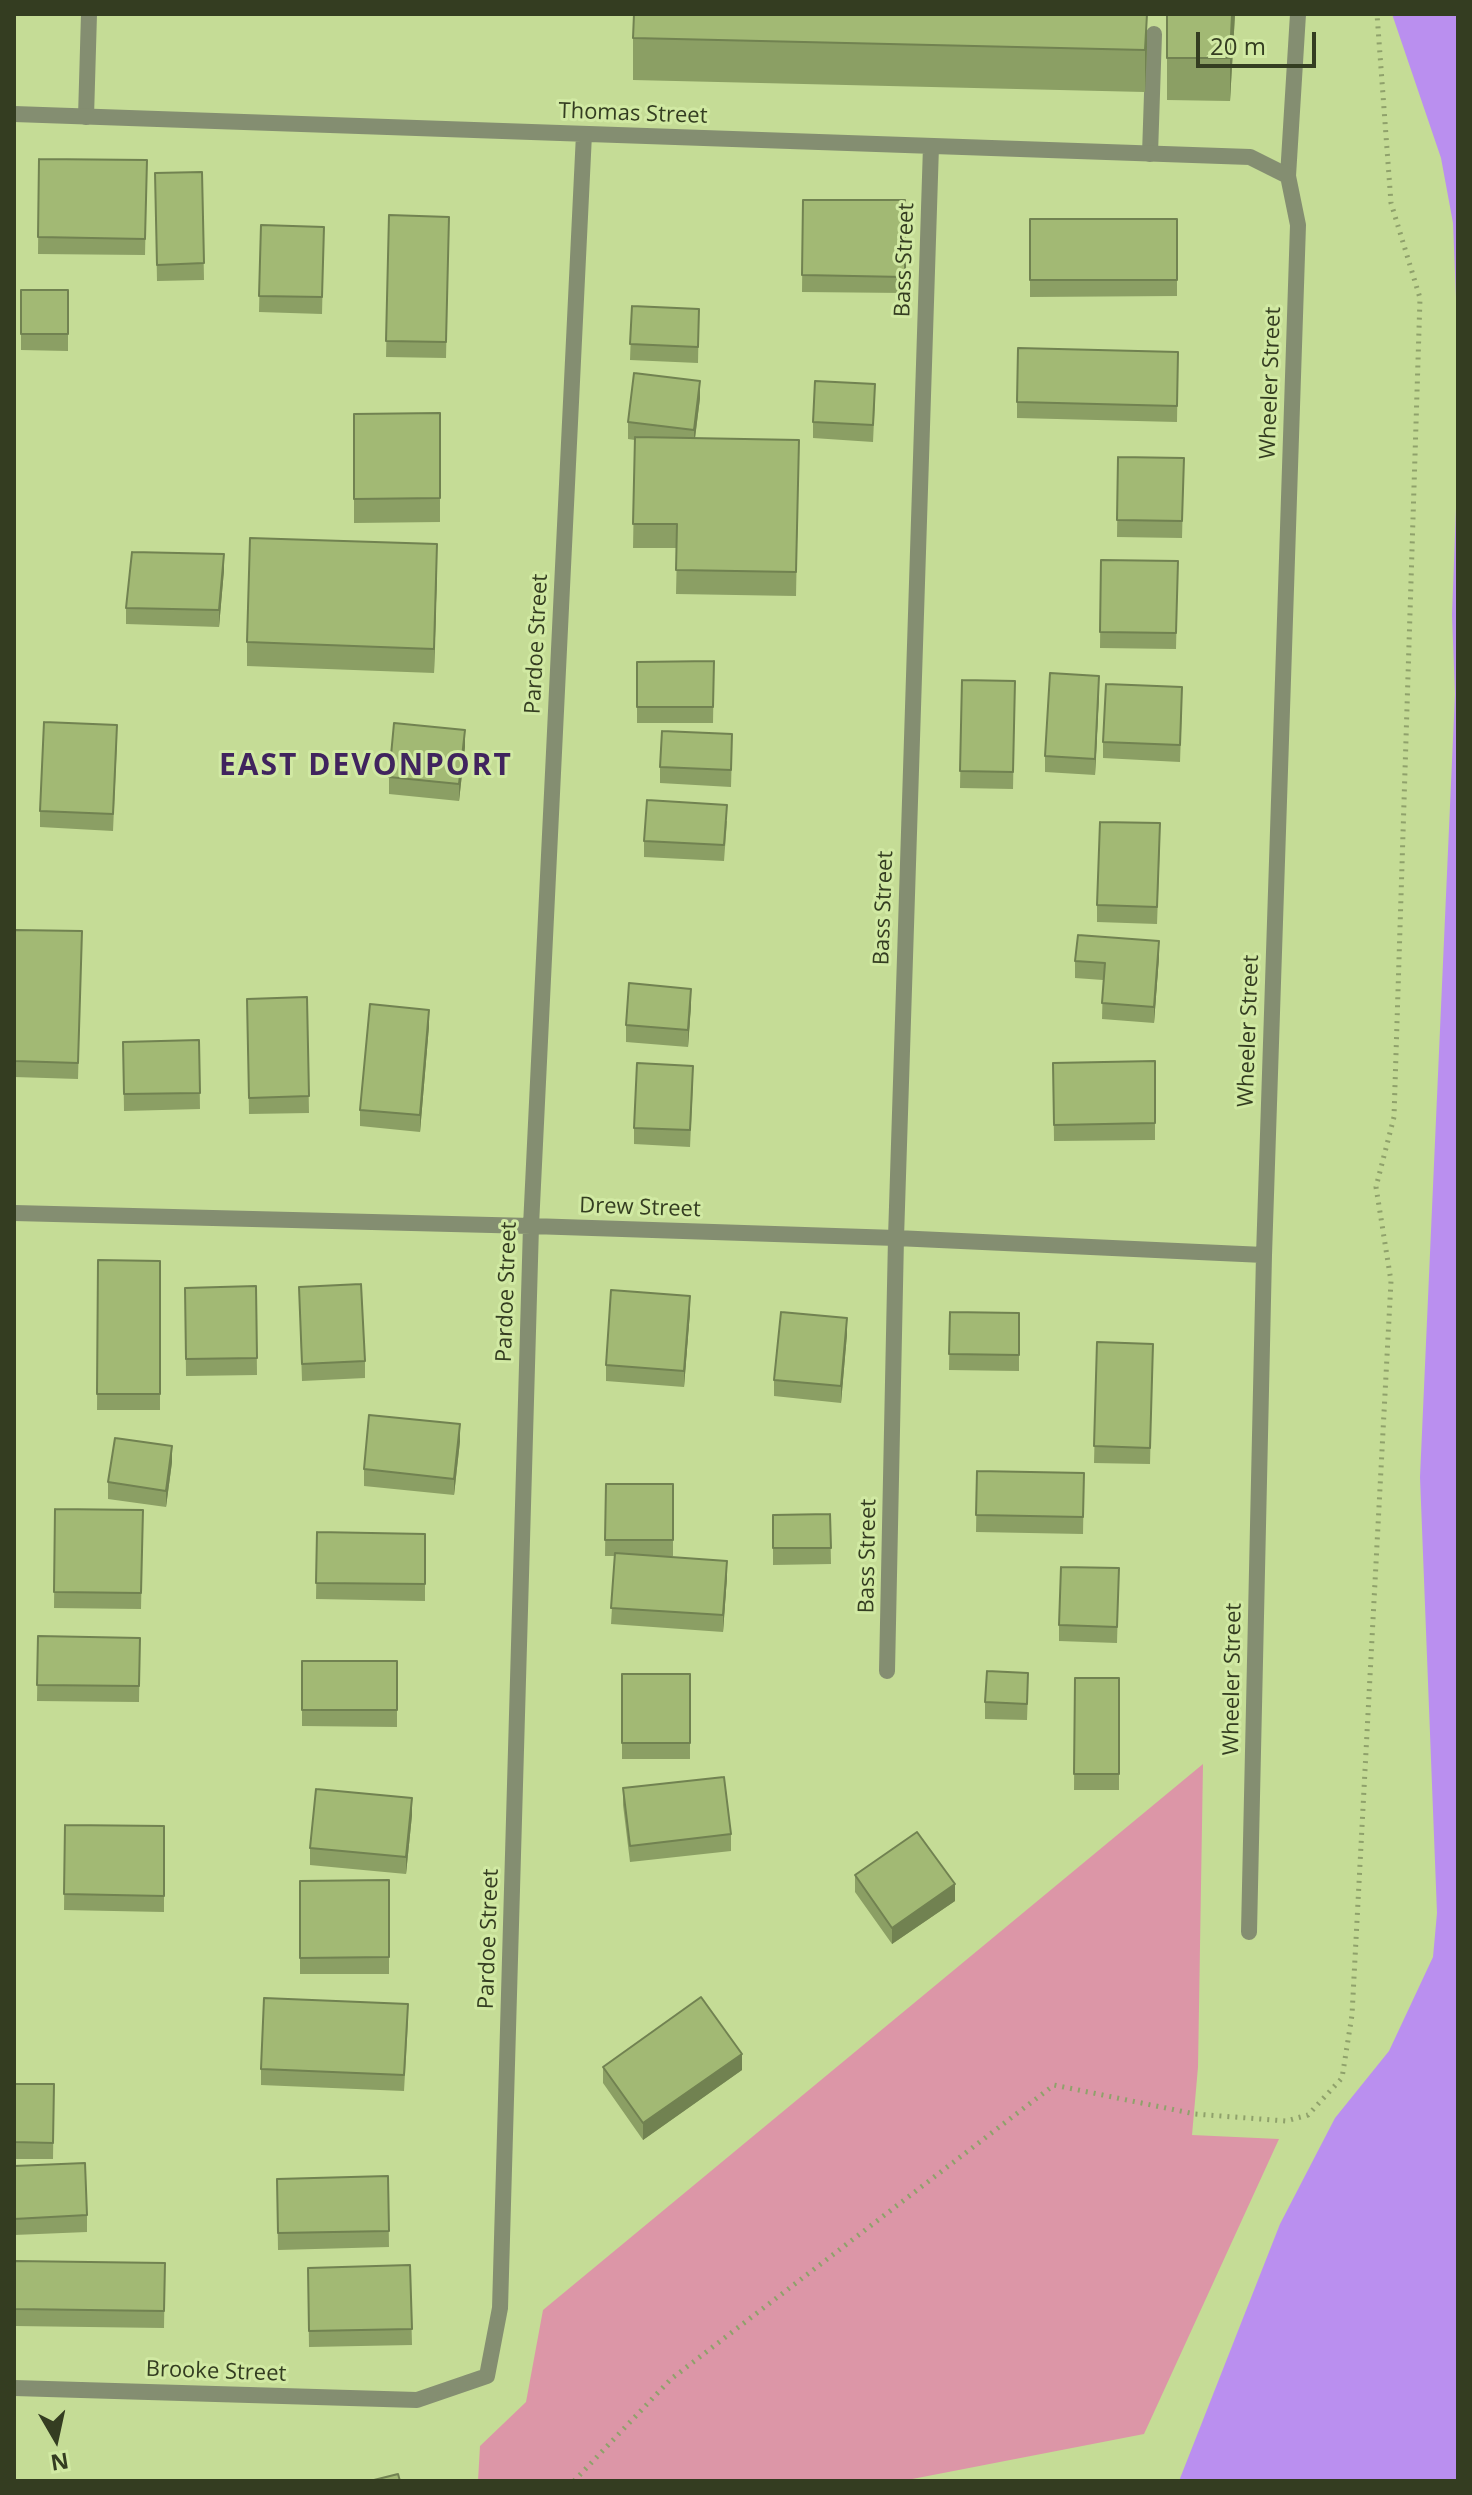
<!DOCTYPE html>
<style>
body{margin:0}
#map{position:relative;width:1472px;height:2495px;overflow:hidden;background:#c5dc96;font-family:"Open Sans",sans-serif}
canvas{display:block}
.frame{position:absolute;inset:0;border:16px solid #343d21;pointer-events:none}
.north{position:absolute;left:16px;top:2399px;width:80px;height:80px;-webkit-text-stroke:6px #d1e9a3;paint-order:stroke;rotate:171deg;font-size:22px;font-weight:700;line-height:32px;text-align:center;color:#343d21}
.north::after{content:'';display:block;margin:auto;width:28px;height:36px;background:#343d21;clip-path:polygon(50% 0,100% 100%,50% 72%,0 100%)}
.scale{position:absolute;left:1196px;top:32px;width:120px;height:36px;box-sizing:border-box;border:4px solid #343d21;border-top:0;padding-left:10px;font-size:24px;line-height:28px;white-space:nowrap;color:#343d21;-webkit-text-stroke:6px #d1e9a3;paint-order:stroke}
</style>
<div id="map">
<canvas width="1472" height="2495"></canvas>
<div class="frame"></div>
<div class="north">N</div>
<div class="scale">20 m</div>
</div>
<script>
const context = document.querySelector('canvas').getContext('2d');
context.lineJoin = 'round';
function paint(path, color) { context.fillStyle = color; context.fill(path, 'evenodd'); }
const shape = rows => new Path2D(rows.map(r => 'M' + r).join(''));
function strokePath(path, color, width, dash) { context.strokeStyle = color; context.lineWidth = width; context.lineCap = dash ? 'butt' : 'round'; context.setLineDash(dash || []); context.stroke(path); }
function label(font, color, halo, rows, align = 'center') {
  context.font = font + ' "Open Sans",sans-serif'; context.lineWidth = 6; context.setLineDash([]); context.textBaseline = 'middle'; context.strokeStyle = halo; context.fillStyle = color; for (const [text, x, y, turn = 0] of rows) {
    context.save(); context.translate(x, y); context.rotate((+turn || 0) * Math.PI / 180); context.textAlign = isNaN(turn) ? turn : align; if (halo) context.strokeText(text, 0, 0); context.fillText(text, 0, 0); context.restore();
  }
}
const green = shape([
 [1203,1764,1198,2067,1192,2135,1279,2139,1144,2434,902,2481,478,2481,480,2446,526,2402,543,2310]
]);
const water = shape([
 [1392,14,1458,14,1458,347,1453,223,1441,158],
 [1458,455,1458,2481,1179,2481,1280,2224,1335,2118,1389,2051,1433,1957,1437,1913,1420,1477,1455,694,1452,615]
]);
const path = shape([
 [574,2481,671,2379,1054,2085,1195,2114,1286,2121,1308,2115,1342,2078,1352,2015,1391,1281,1376,1187,1394,1117,1420,298,1391,203,1377,14]
]);
const service = shape([
 [86,117,89,14],
 [1150,154,1154,34],
 [1288,176,1298,14]
]);
const minor = shape([
 [14,114,1250,157,1288,176,1298,225,1264,1255,1249,1932],
 [14,1213,531,1226,896,1238,1264,1255],
 [887,1671,896,1238,931,146],
 [14,2388,417,2400,487,2376,500,2308,531,1226,584,134]
]);
const wall = shape([
 [1167,14,1235,14,1230,101,1167,100],
 [633,38,1147,47,1145,92,633,80],
 [39,159,147,160,145,255,38,254],
 [202,172,204,280,157,281,155,173],
 [803,200,905,200,905,293,802,292],
 [389,215,449,217,446,358,386,357],
 [1030,219,1177,219,1177,296,1030,297],
 [261,225,324,227,322,314,259,312],
 [21,290,68,290,68,351,21,350],
 [632,306,699,309,698,363,630,360],
 [1178,352,1177,422,1017,418,1017,402],
 [700,398,695,438,799,440,796,596,676,594,677,548,633,548,635,440,628,439,628,422],
 [875,400,873,442,813,438,813,422],
 [440,413,440,522,354,523,354,414],
 [1118,457,1184,458,1182,538,1117,537],
 [1101,560,1178,561,1176,649,1100,648],
 [437,568,434,673,247,666,247,642],
 [224,570,219,627,126,624,126,608],
 [714,661,713,723,637,723,637,662],
 [962,680,1015,681,1013,789,960,788],
 [1099,693,1095,775,1045,772,1045,756],
 [1182,704,1180,762,1103,758,1103,742],
 [117,742,113,831,40,827,40,811],
 [465,747,459,801,389,794,389,777],
 [732,751,731,787,660,783,660,767],
 [727,821,724,861,644,857,644,841],
 [1160,840,1157,924,1097,922,1097,905],
 [82,931,78,1079,14,1077,14,965],
 [1159,957,1154,1023,1102,1019,1103,980,1075,978,1075,961],
 [307,997,309,1113,249,1114,247,999],
 [691,1005,688,1047,626,1042,626,1025],
 [429,1026,420,1132,360,1126,360,1110],
 [199,1040,200,1109,124,1111,123,1042],
 [1155,1061,1155,1140,1054,1141,1053,1063],
 [693,1083,690,1147,634,1144,634,1128],
 [98,1260,160,1261,160,1410,97,1410],
 [256,1286,257,1375,186,1376,185,1288],
 [299,1287,365,1361,365,1378,302,1381],
 [690,1312,684,1387,606,1381,606,1365],
 [950,1312,1019,1313,1019,1371,949,1370],
 [847,1334,841,1403,774,1396,774,1380],
 [1097,1342,1153,1344,1150,1464,1094,1463],
 [460,1441,454,1495,364,1486,364,1469],
 [172,1462,166,1507,108,1499,108,1482],
 [977,1471,1084,1473,1083,1534,976,1532],
 [606,1484,673,1484,673,1556,660,1556,727,1577,723,1632,611,1624,615,1556,605,1556],
 [55,1509,143,1510,141,1609,54,1608],
 [830,1514,831,1564,773,1565,773,1515],
 [317,1532,425,1534,425,1601,316,1599],
 [1119,1568,1117,1643,1059,1641,1059,1625],
 [38,1636,140,1638,139,1702,37,1701],
 [302,1661,397,1661,397,1727,302,1726],
 [622,1674,690,1674,690,1759,622,1759],
 [1075,1678,1119,1678,1119,1790,1074,1790],
 [1028,1690,1027,1720,985,1719,985,1702],
 [623,1788,731,1834,731,1851,630,1862,623,1805],
 [412,1815,406,1874,310,1865,310,1848],
 [65,1825,164,1826,164,1912,64,1910],
 [855,1875,955,1901,892,1944,855,1892],
 [389,1880,389,1974,300,1974,300,1881],
 [408,2021,404,2091,261,2085,261,2069],
 [603,2067,742,2070,643,2140,603,2083],
 [14,2084,54,2084,53,2159,14,2159],
 [14,2166,87,2215,87,2232,14,2235],
 [388,2176,389,2247,278,2250,277,2179],
 [14,2261,165,2263,164,2328,14,2326],
 [410,2265,412,2345,309,2347,308,2268]
]);
const shadedWall = shape([
 [1147,14,1147,47,1145,92,1145,50],
 [1232,14,1235,14,1230,101,1230,58],
 [700,381,700,398,694,446,694,430],
 [437,544,437,568,434,673,434,649],
 [224,554,224,570,219,627,219,610],
 [1099,676,1099,693,1095,775,1095,759],
 [465,730,465,747,459,801,459,784],
 [1159,941,1159,957,1154,1023,1154,1007],
 [691,989,691,1005,688,1047,688,1030],
 [429,1010,429,1026,420,1132,420,1115],
 [690,1296,690,1312,684,1387,684,1371],
 [847,1318,847,1334,841,1403,841,1386],
 [460,1424,460,1441,454,1495,454,1479],
 [172,1446,172,1462,166,1507,166,1491],
 [727,1561,727,1577,723,1632,723,1615],
 [412,1798,412,1815,406,1874,406,1857],
 [955,1884,955,1901,892,1944,892,1928],
 [742,2054,742,2070,643,2140,643,2123]
]);
const building = shape([
 [634,14,1147,14,1145,50,633,38,634,14],
 [1167,14,1232,14,1230,58,1167,58,1167,14],
 [39,159,147,160,145,239,38,237,39,159],
 [202,172,204,263,157,265,155,173,202,172],
 [803,200,905,200,905,277,802,275,803,200],
 [389,215,449,217,446,342,386,341,389,215],
 [1030,219,1177,219,1177,280,1030,280,1030,219],
 [261,225,324,227,322,297,259,296,261,225],
 [21,290,68,290,68,334,21,334,21,290],
 [632,306,699,309,698,347,630,344,632,306],
 [1018,348,1178,352,1177,406,1017,402,1018,348],
 [634,373,700,381,694,430,628,422,634,373],
 [815,381,875,384,873,425,813,422,815,381],
 [440,413,440,498,354,499,354,414,440,413],
 [635,437,799,440,796,572,676,570,677,524,633,524,635,437],
 [1118,457,1184,458,1182,521,1117,520,1118,457],
 [250,538,437,544,434,649,247,642,250,538],
 [132,552,224,554,219,610,126,608,132,552],
 [1101,560,1178,561,1176,633,1100,632,1101,560],
 [714,661,713,707,637,707,637,662,714,661],
 [1050,673,1099,676,1095,759,1045,756,1050,673],
 [962,680,1015,681,1013,772,960,771,962,680],
 [1106,684,1182,687,1180,745,1103,742,1106,684],
 [44,722,117,725,113,814,40,811,44,722],
 [394,723,465,730,459,784,389,777,394,723],
 [662,731,732,734,731,770,660,767,662,731],
 [647,800,727,805,724,845,644,841,647,800],
 [1100,822,1160,823,1157,907,1097,905,1100,822],
 [15,930,82,931,78,1063,14,1061,15,930],
 [1078,935,1159,941,1154,1007,1102,1003,1105,963,1075,961,1078,935],
 [629,983,691,989,688,1030,626,1025,629,983],
 [307,997,309,1096,249,1098,247,999,307,997],
 [370,1004,429,1010,420,1115,360,1110,370,1004],
 [199,1040,200,1093,124,1094,123,1042,199,1040],
 [1155,1061,1155,1123,1054,1125,1053,1063,1155,1061],
 [637,1063,693,1066,690,1130,634,1128,637,1063],
 [98,1260,160,1261,160,1394,97,1394,98,1260],
 [361,1284,365,1361,302,1364,299,1287,361,1284],
 [256,1286,257,1358,186,1359,185,1288,256,1286],
 [611,1290,690,1296,684,1371,606,1365,611,1290],
 [781,1312,847,1318,841,1386,774,1380,781,1312],
 [950,1312,1019,1313,1019,1355,949,1354,950,1312],
 [1097,1342,1153,1344,1150,1448,1094,1446,1097,1342],
 [369,1415,460,1424,454,1479,364,1469,369,1415],
 [115,1438,172,1446,166,1491,108,1482,115,1438],
 [977,1471,1084,1473,1083,1517,976,1515,977,1471],
 [606,1484,673,1484,673,1540,605,1540,606,1484],
 [55,1509,143,1510,141,1593,54,1592,55,1509],
 [830,1514,831,1548,773,1548,773,1515,830,1514],
 [317,1532,425,1534,425,1584,316,1583,317,1532],
 [615,1553,727,1561,723,1615,611,1608,615,1553],
 [1061,1567,1119,1568,1117,1627,1059,1625,1061,1567],
 [38,1636,140,1638,139,1686,37,1685,38,1636],
 [302,1661,397,1661,397,1710,302,1710,302,1661],
 [987,1671,1028,1673,1027,1704,985,1702,987,1671],
 [622,1674,690,1674,690,1743,622,1743,622,1674],
 [1075,1678,1119,1678,1119,1774,1074,1774,1075,1678],
 [724,1777,731,1834,630,1846,623,1788,724,1777],
 [316,1789,412,1798,406,1857,310,1848,316,1789],
 [65,1825,164,1826,164,1896,64,1894,65,1825],
 [917,1832,955,1884,892,1928,855,1875,917,1832],
 [389,1880,389,1957,300,1958,300,1881,389,1880],
 [701,1997,742,2054,643,2123,603,2067,701,1997],
 [264,1998,408,2004,404,2075,261,2069,264,1998],
 [14,2084,54,2084,53,2143,14,2142,14,2084],
 [85,2163,87,2215,14,2219,14,2166,85,2163],
 [388,2176,389,2231,278,2233,277,2179,388,2176],
 [14,2261,165,2263,164,2311,14,2309,14,2261],
 [410,2265,412,2329,309,2331,308,2268,410,2265],
 [398,2474,400,2481,370,2481,398,2474]
]);
const streetNames = [
 ["Thomas Street",633,114,2],
 ["Bass Street",905,260,-88],
 ["Wheeler Street",1271,383,-88],
 ["Pardoe Street",537,644,-87],
 ["Bass Street",884,908,-88],
 ["Wheeler Street",1249,1031,-88],
 ["Drew Street",640,1208,2],
 ["Pardoe Street",507,1292,-88],
 ["Bass Street",868,1556,-89],
 ["Wheeler Street",1233,1679,-89],
 ["Pardoe Street",489,1939,-88],
 ["Brooke Street",216,2372,2]
];
const districtNames = [
 ["EAST DEVONPORT",366,766]
];
paint(green, '#dc96a7');
paint(water, '#ba8fef');
strokePath(path, '#8fa16b', 5, [2, 6]);
strokePath(service, '#848e71', 16);
strokePath(minor, '#848e71', 16);
paint(wall, '#8b9f64');
paint(shadedWall, '#718251');
paint(building, '#a2b974');
strokePath(building, '#718251', 2);
label('22px', '#343d21', '#d1e9a3', streetNames);
context.letterSpacing = '2px';
label('bold 30px', '#40245e', '#d1e9a3', districtNames);
context.letterSpacing = '0px';
</script>
